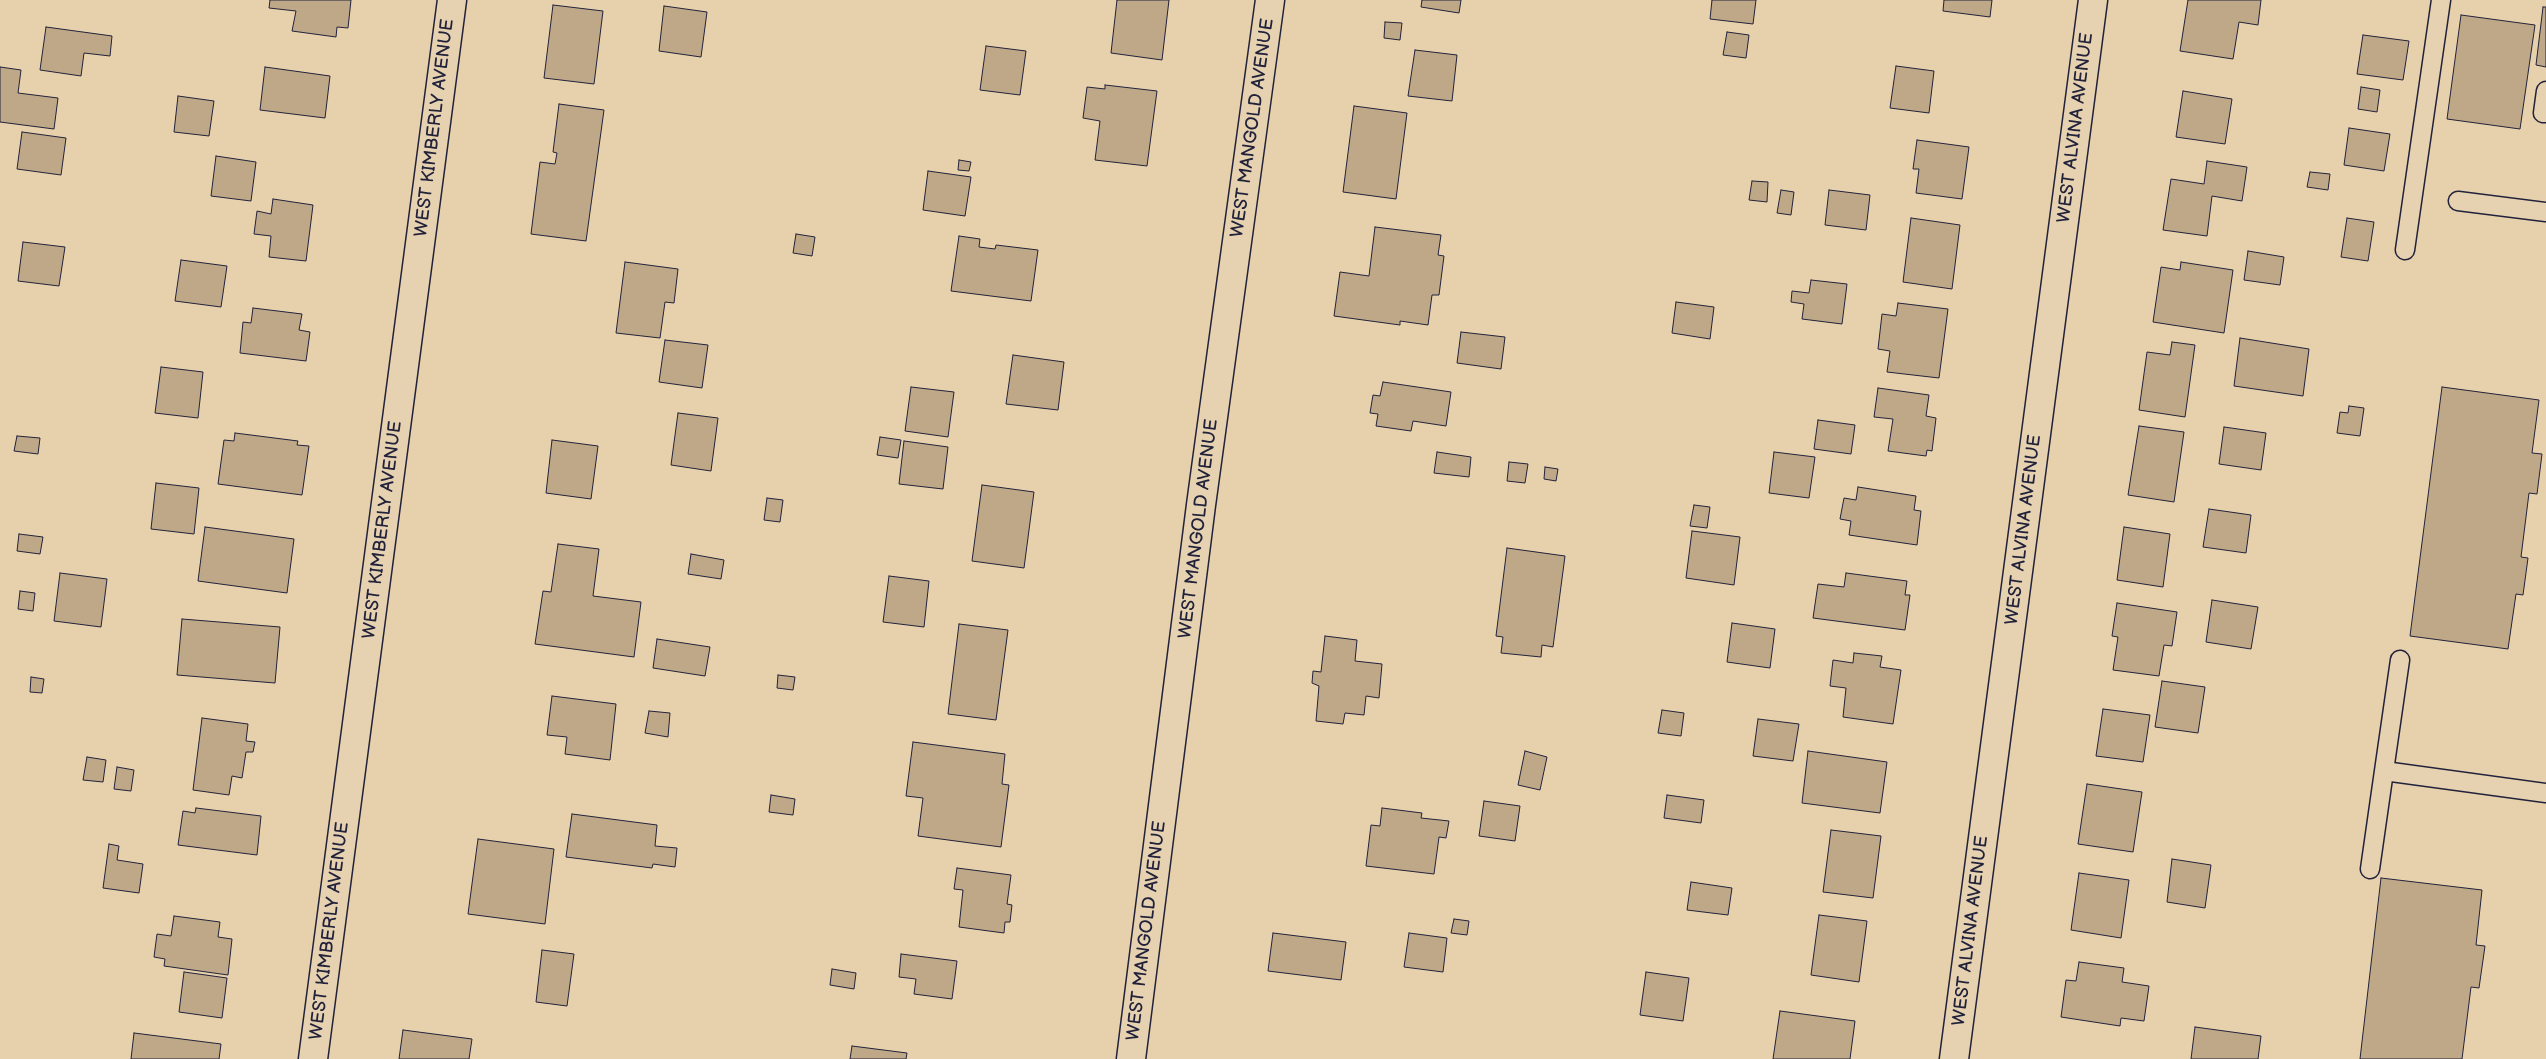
<!DOCTYPE html>
<style>
body{margin:0}
canvas{display:block;background:#e7d1ac}
</style>
<canvas width="2546" height="1059"></canvas>
<script>
const context = document.querySelector('canvas').getContext('2d');
context.lineJoin = 'round';
function paint(path, color) { context.fillStyle = color; context.fill(path, 'evenodd'); }
const shape = rows => new Path2D(rows.map(r => 'M' + r).join(''));
function strokePath(path, color, width, dash) { context.strokeStyle = color; context.lineWidth = width; context.lineCap = dash ? 'butt' : 'round'; context.setLineDash(dash || []); context.stroke(path); }
function label(font, color, halo, rows, align = 'center') {
  context.font = font + ' "Balsamiq Sans",sans-serif'; context.lineWidth = 4.5; context.setLineDash([]); context.textBaseline = 'middle'; context.strokeStyle = halo; context.fillStyle = color; for (const [text, x, y, turn = 0] of rows) {
    context.save(); context.translate(x, y); context.rotate((+turn || 0) * Math.PI / 180); context.textAlign = isNaN(turn) ? turn : align; if (halo) context.strokeText(text, 0, 0); context.fillText(text, 0, 0); context.restore();
  }
}
const building = shape([
 [270,0,351,0,348,28,337,27,336,37,292,31,296,11,269,8,270,0],
 [1117,0,1169,0,1162,60,1111,53,1117,0],
 [1422,0,1461,0,1459,13,1421,7,1422,0],
 [1712,0,1756,0,1753,24,1710,19,1712,0],
 [1944,0,1992,0,1990,17,1943,11,1944,0],
 [2188,0,2261,0,2258,25,2239,22,2233,59,2180,51,2188,0],
 [553,5,603,11,594,84,544,78,553,5],
 [664,6,707,12,701,57,659,51,664,6],
 [2543,7,2546,7,2546,67,2536,65,2543,7],
 [2461,15,2535,25,2520,129,2447,119,2461,15],
 [1385,22,1402,23,1400,40,1384,38,1385,22],
 [46,27,112,36,110,56,84,53,81,76,40,70,46,27],
 [1727,32,1749,35,1746,58,1723,55,1727,32],
 [2363,35,2409,41,2403,80,2357,74,2363,35],
 [986,46,1026,51,1020,95,980,90,986,46],
 [1415,50,1457,55,1452,101,1408,96,1415,50],
 [1896,66,1934,71,1929,113,1890,108,1896,66],
 [0,67,21,70,18,93,58,98,54,129,0,122,0,67],
 [265,67,330,76,325,118,260,110,265,67],
 [1105,85,1157,91,1147,166,1095,160,1100,121,1083,118,1087,87,1105,89,1105,85],
 [2361,87,2380,90,2377,112,2358,109,2361,87],
 [2183,91,2232,99,2225,144,2176,137,2183,91],
 [178,96,214,101,209,136,174,132,178,96],
 [559,104,604,110,586,241,531,234,540,162,555,164,557,153,553,152,559,104],
 [1354,106,1407,113,1396,199,1343,192,1354,106],
 [2349,128,2390,134,2384,171,2344,165,2349,128],
 [22,132,66,138,61,175,17,169,22,132],
 [1917,140,1969,147,1962,199,1916,193,1919,169,1913,169,1917,140],
 [216,156,256,162,251,201,211,196,216,156],
 [959,160,971,162,969,171,958,170,959,160],
 [2207,161,2247,167,2242,201,2212,196,2207,236,2163,230,2171,179,2204,184,2207,161],
 [928,171,971,177,965,216,923,210,928,171],
 [2310,172,2330,174,2328,190,2307,187,2310,172],
 [1752,181,1768,182,1767,202,1749,200,1752,181],
 [1781,190,1794,192,1791,215,1777,213,1781,190],
 [1829,190,1870,195,1866,230,1825,225,1829,190],
 [273,199,313,205,306,261,269,257,271,236,254,234,257,211,271,214,273,199],
 [1911,218,1960,225,1952,289,1903,282,1911,218],
 [2347,218,2374,222,2368,261,2341,257,2347,218],
 [1375,227,1441,235,1438,255,1444,256,1439,295,1432,295,1428,325,1400,321,1400,325,1334,316,1340,272,1369,276,1375,227],
 [796,234,815,237,812,256,793,253,796,234],
 [959,236,980,239,979,247,995,249,996,245,1038,250,1031,301,951,291,959,236],
 [23,242,65,247,59,286,18,281,23,242],
 [2248,251,2284,257,2280,285,2244,280,2248,251],
 [181,260,227,266,221,307,175,301,181,260],
 [625,262,678,269,674,303,665,302,660,338,616,333,625,262],
 [2181,262,2233,270,2224,333,2153,322,2161,267,2180,270,2181,262],
 [1811,280,1847,284,1842,324,1802,319,1804,304,1791,302,1792,291,1809,293,1811,280],
 [1676,302,1714,307,1710,339,1672,333,1676,302],
 [1898,303,1948,309,1939,378,1887,372,1890,351,1878,349,1882,314,1896,316,1898,303],
 [253,308,302,314,299,330,310,332,306,361,240,353,243,322,251,323,253,308],
 [1461,332,1505,337,1501,369,1457,363,1461,332],
 [2240,338,2309,349,2303,396,2234,386,2240,338],
 [665,340,708,345,702,388,659,382,665,340],
 [2172,342,2195,345,2185,417,2139,410,2147,352,2170,355,2172,342],
 [1013,355,1064,362,1058,410,1006,404,1013,355],
 [161,367,203,372,198,418,155,413,161,367],
 [1383,382,1451,392,1446,426,1413,421,1411,431,1376,426,1378,414,1370,413,1373,395,1380,396,1383,382],
 [911,387,954,392,948,437,905,431,911,387],
 [2442,387,2539,400,2532,453,2542,454,2537,494,2529,493,2521,557,2528,558,2523,595,2516,594,2508,649,2410,636,2442,387],
 [1878,388,1929,395,1926,416,1936,418,1932,451,1927,450,1926,456,1888,451,1893,419,1874,417,1878,388],
 [2349,406,2364,408,2360,436,2337,433,2340,412,2348,413,2349,406],
 [678,413,718,418,711,471,671,465,678,413],
 [1818,420,1855,425,1851,454,1814,449,1818,420],
 [2139,426,2184,432,2174,502,2128,495,2139,426],
 [2224,427,2266,433,2261,470,2219,464,2224,427],
 [235,433,298,441,297,445,309,446,302,495,218,484,224,440,234,441,235,433],
 [17,436,40,438,38,454,14,451,17,436],
 [880,437,901,440,898,458,877,455,880,437],
 [552,440,598,446,591,499,546,493,552,440],
 [904,441,948,447,943,489,899,484,904,441],
 [1437,452,1471,457,1469,477,1434,473,1437,452],
 [1774,452,1815,457,1809,498,1769,493,1774,452],
 [1509,462,1528,464,1525,483,1507,481,1509,462],
 [1545,467,1558,469,1556,481,1544,479,1545,467],
 [156,483,199,488,194,534,151,529,156,483],
 [982,485,1034,492,1024,568,972,561,982,485],
 [1858,487,1916,496,1914,510,1921,511,1917,545,1849,535,1851,521,1840,519,1844,498,1856,500,1858,487],
 [767,498,783,500,780,522,764,520,767,498],
 [1694,505,1710,507,1707,528,1690,526,1694,505],
 [2209,509,2251,515,2246,553,2203,547,2209,509],
 [205,527,294,539,287,593,198,581,205,527],
 [2124,527,2170,534,2163,587,2117,580,2124,527],
 [1692,531,1740,537,1734,585,1686,578,1692,531],
 [19,534,43,537,40,554,17,551,19,534],
 [558,544,599,549,593,596,641,602,634,657,535,644,543,591,551,592,558,544],
 [1507,548,1565,556,1553,647,1542,645,1541,657,1501,653,1503,637,1496,636,1507,548],
 [691,554,724,560,721,579,688,574,691,554],
 [60,573,107,579,101,627,54,621,60,573],
 [1846,573,1907,581,1905,595,1910,595,1905,630,1813,618,1818,584,1844,587,1846,573],
 [889,576,929,581,924,627,883,622,889,576],
 [20,591,35,593,33,611,18,609,20,591],
 [2212,600,2258,607,2251,649,2206,642,2212,600],
 [2117,603,2177,612,2172,646,2164,645,2159,676,2113,670,2118,637,2112,636,2117,603],
 [182,619,280,627,275,683,177,675,182,619],
 [1732,623,1775,629,1770,668,1727,662,1732,623],
 [959,624,1008,630,996,720,948,714,959,624],
 [1325,636,1357,640,1355,661,1382,664,1379,698,1366,696,1364,715,1345,713,1343,724,1316,721,1319,686,1312,683,1313,671,1321,672,1325,636],
 [657,639,710,647,705,676,653,668,657,639],
 [1854,653,1882,656,1880,667,1901,670,1893,724,1843,717,1846,688,1830,686,1833,660,1853,663,1854,653],
 [778,675,795,677,793,690,777,688,778,675],
 [31,677,44,679,42,693,30,692,31,677],
 [2162,681,2205,687,2198,733,2155,727,2162,681],
 [552,696,616,704,610,760,565,754,567,737,547,735,552,696],
 [2103,709,2150,715,2143,762,2096,756,2103,709],
 [1662,710,1684,713,1681,736,1658,733,1662,710],
 [649,711,670,713,668,737,645,733,649,711],
 [202,718,248,724,246,741,255,742,253,752,246,752,242,778,232,776,229,795,193,790,202,718],
 [1758,719,1799,724,1793,761,1753,756,1758,719],
 [913,742,1005,754,1002,784,1009,785,1001,847,918,836,923,798,906,796,913,742],
 [1525,751,1547,757,1540,790,1518,785,1525,751],
 [1808,751,1887,762,1880,813,1802,803,1808,751],
 [87,757,106,760,103,782,83,780,87,757],
 [117,767,134,770,131,791,114,789,117,767],
 [2087,784,2142,792,2133,852,2078,844,2087,784],
 [771,795,795,799,793,815,769,812,771,795],
 [1667,795,1704,800,1701,823,1664,818,1667,795],
 [1484,801,1520,806,1515,841,1479,836,1484,801],
 [196,808,261,816,257,855,178,845,183,811,195,813,196,808],
 [1382,808,1422,813,1421,818,1449,821,1446,838,1439,837,1434,874,1366,866,1371,825,1380,826,1382,808],
 [572,814,657,825,655,846,677,848,675,867,653,864,652,868,566,857,572,814],
 [1831,830,1881,836,1873,898,1823,892,1831,830],
 [478,839,554,849,545,924,468,914,478,839],
 [109,844,119,846,117,860,143,864,139,893,103,888,109,844],
 [2172,859,2211,865,2205,908,2167,902,2172,859],
 [957,868,1011,875,1007,904,1012,905,1010,922,1005,922,1004,933,959,927,963,890,954,889,957,868],
 [2079,873,2129,880,2121,938,2071,930,2079,873],
 [2381,878,2482,890,2476,945,2485,946,2479,988,2471,987,2462,1059,2360,1059,2381,878],
 [1691,882,1732,888,1728,915,1687,910,1691,882],
 [1819,915,1867,921,1859,982,1811,975,1819,915],
 [174,916,220,922,218,937,232,939,228,975,164,966,165,959,154,957,157,934,171,936,174,916],
 [1454,919,1469,921,1467,935,1451,933,1454,919],
 [1273,933,1346,942,1341,980,1268,971,1273,933],
 [1409,933,1447,938,1443,972,1404,967,1409,933],
 [542,950,574,954,567,1006,536,1002,542,950],
 [901,954,957,961,952,999,914,994,916,979,899,977,901,954],
 [2079,962,2124,968,2122,982,2149,986,2144,1021,2121,1018,2120,1026,2061,1017,2066,980,2076,981,2079,962],
 [832,969,856,973,854,989,830,985,832,969],
 [184,972,227,978,222,1018,179,1012,184,972],
 [1646,972,1689,978,1683,1021,1640,1015,1646,972],
 [1780,1011,1855,1021,1850,1059,1773,1059,1780,1011],
 [2195,1027,2261,1036,2258,1059,2191,1059,2195,1027],
 [403,1030,472,1039,469,1059,399,1059,403,1030],
 [134,1033,221,1044,219,1059,131,1059,134,1033],
 [852,1046,907,1053,906,1059,850,1059,852,1046]
]);
const service = shape([
 [2546,91,2543,113,2546,113],
 [2458,201,2546,212],
 [2405,250,2441,0],
 [2384,771,2400,660],
 [2370,869,2384,771,2546,793]
]);
const minor = shape([
 [313,1059,452,0],
 [1131,1059,1201,505,1270,0],
 [1954,1059,2093,0]
]);
const streetNames = [
 ["WEST KIMBERLY AVENUE",435,128,-83],
 ["WEST MANGOLD AVENUE",1253,128,-82],
 ["WEST ALVINA AVENUE",2076,128,-83],
 ["WEST MANGOLD AVENUE",1199,529,-83],
 ["WEST KIMBERLY AVENUE",383,530,-83],
 ["WEST ALVINA AVENUE",2024,530,-83],
 ["WEST KIMBERLY AVENUE",330,931,-83],
 ["WEST MANGOLD AVENUE",1147,931,-83],
 ["WEST ALVINA AVENUE",1971,931,-83]
];
paint(building, '#bfa888');
strokePath(building, '#22223b', 1);
strokePath(service, '#22223b', 21);
strokePath(minor, '#22223b', 31);
strokePath(service, '#e6d2b0', 18);
strokePath(minor, '#e6d2b0', 28);
label('18px', '#22223b', '#e6d2b0', streetNames);
</script>
